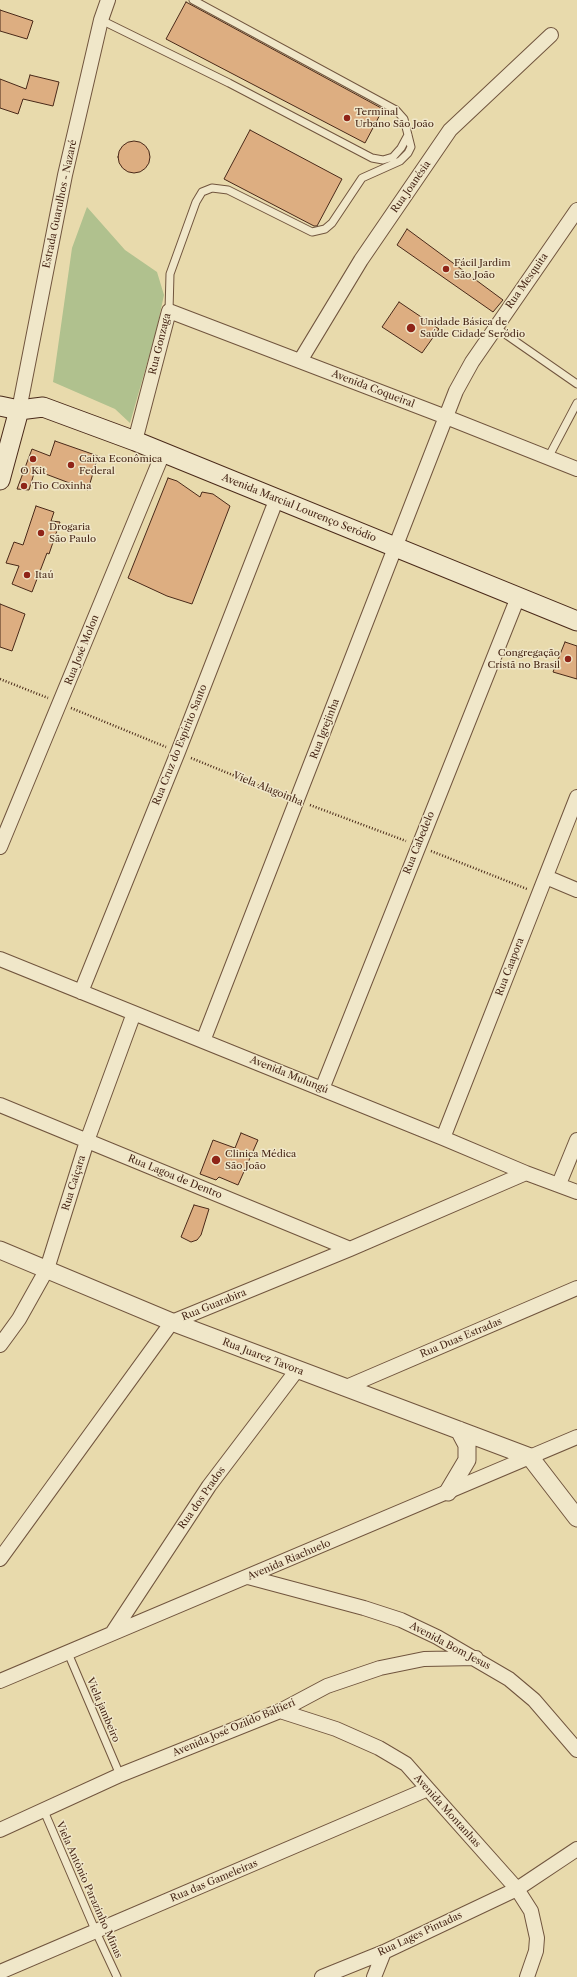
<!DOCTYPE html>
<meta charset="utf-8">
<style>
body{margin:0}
canvas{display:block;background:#e8daac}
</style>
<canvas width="577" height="1977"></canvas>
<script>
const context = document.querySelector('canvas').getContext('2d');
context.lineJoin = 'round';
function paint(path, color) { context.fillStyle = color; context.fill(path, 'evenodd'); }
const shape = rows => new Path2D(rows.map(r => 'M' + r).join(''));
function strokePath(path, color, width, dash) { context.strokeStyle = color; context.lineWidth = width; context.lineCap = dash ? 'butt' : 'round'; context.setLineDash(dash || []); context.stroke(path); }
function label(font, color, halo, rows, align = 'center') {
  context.font = font + ' "Libre Caslon Text",serif'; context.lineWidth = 3; context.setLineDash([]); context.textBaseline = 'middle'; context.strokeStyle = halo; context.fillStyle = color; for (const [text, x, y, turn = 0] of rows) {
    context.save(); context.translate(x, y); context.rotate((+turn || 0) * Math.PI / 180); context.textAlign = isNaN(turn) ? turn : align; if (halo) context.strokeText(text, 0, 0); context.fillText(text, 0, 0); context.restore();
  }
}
const green = shape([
 [87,207,125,250,157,272,164,295,156,332,130,423,115,409,53,382,72,248]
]);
const building = shape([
 [186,2,383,109,365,143,166,39,186,2],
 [0,10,33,21,27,39,0,31,0,10],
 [30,75,59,82,53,106,23,99,18,114,0,108,0,79,26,89,30,75],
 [250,130,342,179,317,226,314,226,224,179,250,130],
 '118 157a16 16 0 1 1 32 0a16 16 0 1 1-32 0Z',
 [407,229,503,300,493,312,397,245,407,229],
 [399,302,439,329,422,353,382,327,399,302],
 [55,441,98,456,88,490,35,470,29,490,17,489,32,449,50,456,55,441],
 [168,478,177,481,200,497,202,492,213,494,230,506,192,604,167,596,128,578,168,478],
 [36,506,54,512,51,521,60,522,49,554,47,553,32,592,12,584,19,566,6,563,14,542,23,545,36,506],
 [0,604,25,614,12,651,0,647,0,604],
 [565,642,577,646,577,679,553,672,565,642],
 [241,1133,258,1140,238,1185,219,1177,216,1180,200,1174,213,1140,235,1148,241,1133],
 [194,1205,209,1209,201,1235,197,1240,191,1242,181,1237,194,1205]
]);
const path = shape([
 [0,679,48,698],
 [71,708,166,747],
 [191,758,284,796],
 [310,805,406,841],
 [431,851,527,889]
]);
const service = shape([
 [101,20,229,83,372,158,383,160,393,157,401,148,408,135],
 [169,311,170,274,196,202,202,192,212,188,228,190,312,232,325,229,332,223,362,178,400,161,408,153,411,147,404,119,396,110,193,0],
 [495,327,577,384],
 [548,458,577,403],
 [68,1653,120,1775],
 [44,1811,96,1932,117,1977]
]);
const minor = shape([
 [300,361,361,260,450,130,551,35],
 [19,410,65,175,101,20,108,0],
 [135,441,169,311,446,417,577,469],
 [0,847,163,453],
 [546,877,577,890],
 [0,959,443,1138,526,1173,577,1192],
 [81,992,178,752,277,498],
 [203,1041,456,391,472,362,577,210],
 [322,1089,518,597],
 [0,1105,350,1249],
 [443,1138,577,797],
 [559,1184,577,1140],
 [0,1345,19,1319,47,1269,87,1141,134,1013],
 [344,1388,577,1288],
 [0,1559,172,1322,350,1249,526,1173],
 [248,1577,364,1608,401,1620,437,1637,509,1679,534,1700,577,1750],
 [113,1632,209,1486,297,1370],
 [0,1681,577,1437],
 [280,1711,336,1729,379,1748,406,1764,428,1789,517,1889,531,1911,537,1938,536,1951,527,1977],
 [0,1830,120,1775,280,1711,327,1686,380,1668,424,1659,476,1658],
 [0,1972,428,1789],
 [322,1977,384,1952,517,1889,577,1849],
 [374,1977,384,1952]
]);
const tertiary = shape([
 [0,1250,172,1322,530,1457,577,1518],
 [448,1492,467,1460,467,1445,459,1430]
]);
const secondary = shape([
 [0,406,19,410,43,407,135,441,577,621],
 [0,480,19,410]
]);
const markers = [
 [347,118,4,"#8f2418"],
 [446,269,4,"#8f2418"],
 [411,328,5,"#8f2418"],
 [33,459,4,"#8f2418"],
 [71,465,4,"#8f2418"],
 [24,486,4,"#8f2418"],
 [41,533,4,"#8f2418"],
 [27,575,4,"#8f2418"],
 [568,659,4,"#8f2418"],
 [216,1160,5,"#8f2418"]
];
const poiNames = [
 ["Terminal",355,112],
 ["Urbano São João",355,124],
 ["Fácil Jardim",454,263],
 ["São João",454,275],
 ["Unidade Básica de",420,322],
 ["Saúde Cidade Seródio",420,334],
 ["Caixa Econômica",79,459],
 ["Federal",79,471],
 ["O Kit",33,471,"center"],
 ["Tio Coxinha",32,486],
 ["Drogaria",49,527],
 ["São Paulo",49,539],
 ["Itaú",35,575],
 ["Congregação",560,653,"right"],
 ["Cristã no Brasil",560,665,"right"],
 ["Clinica Médica",225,1154],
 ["São João",225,1166]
];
const streetNames = [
 ["Rua Joanésia",411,187,-55],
 ["Estrada Guarulhos - Nazaré",60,204,-78],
 ["Rua Mesquita",527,281,-55],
 ["Rua Gonzaga",160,344,-76],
 ["Avenida Coqueiral",373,389,21],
 ["Avenida Marcial Lourenço Seródio",299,508,22],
 ["Rua José Molon",82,650,-68],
 ["Rua Igrejinha",325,729,-69],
 ["Rua Cruz do Espírito Santo",180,745,-68],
 ["Viela Alagoinha",268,789,22],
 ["Rua Cabedelo",419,843,-68],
 ["Rua Caapora",510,967,-69],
 ["Avenida Mulungú",289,1075,22],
 ["Rua Lagoa de Dentro",175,1177,22],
 ["Rua Caiçara",74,1183,-73],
 ["Rua Guarabira",214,1305,-22],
 ["Rua Duas Estradas",461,1338,-23],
 ["Rua Juarez Tavora",263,1357,21],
 ["Rua dos Prados",202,1498,-55],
 ["Avenida Riachuelo",289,1560,-23],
 ["Avenida Bom Jesus",450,1646,28],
 ["Viela jambeiro",103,1710,67],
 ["Avenida José Ozildo Baltieri",234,1728,-23],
 ["Avenida Montanhas",447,1811,48],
 ["Rua das Gameleiras",214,1881,-23],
 ["Viela Antônio Parazinho Minas",89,1890,66],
 ["Rua Lages Pintadas",420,1934,-25]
];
paint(green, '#b0c18e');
paint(building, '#ddae81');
strokePath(building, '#492919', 1);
strokePath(service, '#71553e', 9);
strokePath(minor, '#71553e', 16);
strokePath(tertiary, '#71553e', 19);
strokePath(secondary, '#492919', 21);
strokePath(path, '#492919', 2.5, [1, 2]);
strokePath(service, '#f0e7c9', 7);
strokePath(minor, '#f0e7c9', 14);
strokePath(tertiary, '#f0e7c9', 17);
strokePath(secondary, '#f0e7c9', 19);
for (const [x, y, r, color] of markers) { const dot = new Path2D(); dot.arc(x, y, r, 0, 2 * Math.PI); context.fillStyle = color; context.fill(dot); strokePath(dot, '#f0e7c9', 1.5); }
label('10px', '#492919', '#f0e7c9', poiNames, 'left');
label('10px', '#492919', '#f0e7c9', streetNames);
</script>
